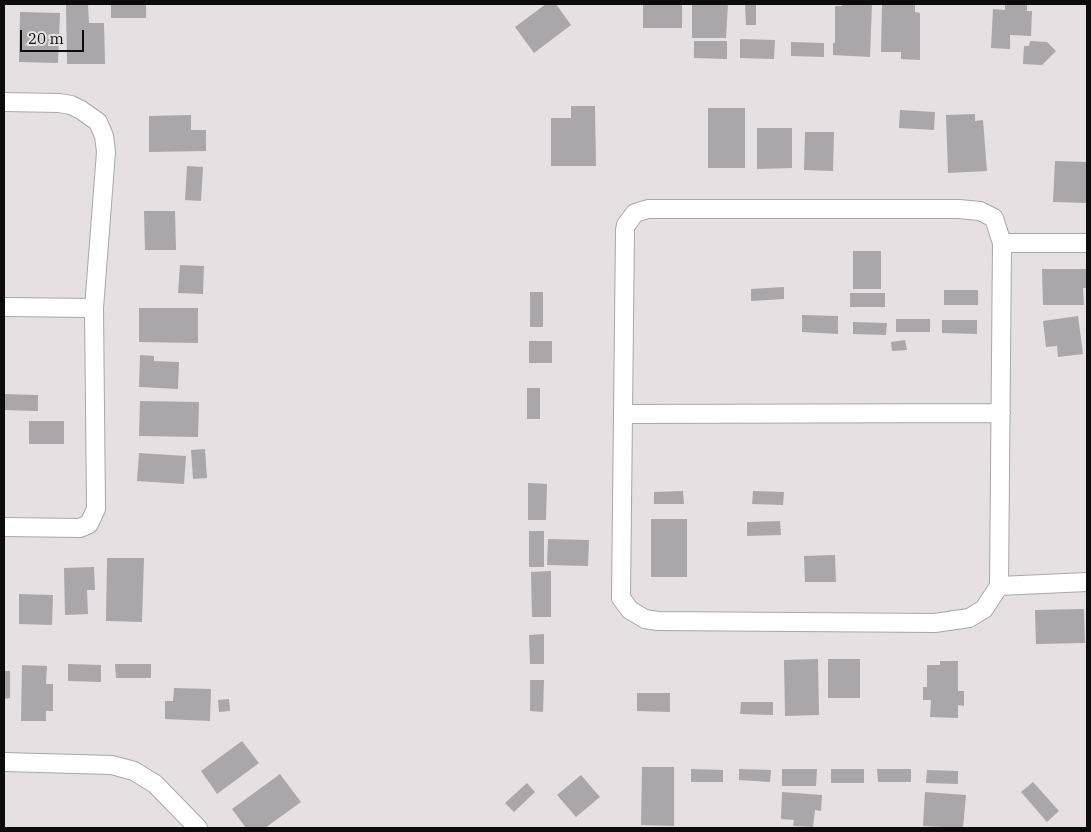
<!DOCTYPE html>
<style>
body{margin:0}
#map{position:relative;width:1091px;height:832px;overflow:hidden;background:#e6e0e2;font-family:"IBM Plex Serif",serif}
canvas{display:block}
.frame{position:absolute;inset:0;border:5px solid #0d0c0c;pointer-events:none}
.scale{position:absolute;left:20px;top:30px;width:64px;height:22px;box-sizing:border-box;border:2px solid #0d0c0c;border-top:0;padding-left:6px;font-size:15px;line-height:18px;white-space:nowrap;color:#0d0c0c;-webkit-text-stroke:4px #e6e0e2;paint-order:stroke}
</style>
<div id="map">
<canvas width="1091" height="832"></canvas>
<div class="frame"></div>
<div class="scale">20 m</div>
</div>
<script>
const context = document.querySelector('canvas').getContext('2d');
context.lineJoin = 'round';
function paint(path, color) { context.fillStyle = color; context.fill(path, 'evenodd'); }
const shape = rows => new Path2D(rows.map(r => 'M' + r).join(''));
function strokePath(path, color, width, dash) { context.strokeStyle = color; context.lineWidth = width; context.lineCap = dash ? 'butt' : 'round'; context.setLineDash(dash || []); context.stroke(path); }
const building = shape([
 [66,4,88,4,89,23,104,23,105,64,67,64],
 [111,4,146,4,146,18,111,18],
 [546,4,556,4,571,25,534,53,515,27],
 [643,4,682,4,682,28,643,28],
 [692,4,728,4,726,38,692,38],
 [745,4,756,4,756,25,746,25],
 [842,4,872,4,870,57,833,55,833,43,835,43,835,6,842,6],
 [882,4,915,4,915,12,920,13,920,60,901,59,901,52,881,52],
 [1005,4,1027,4,1027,11,1032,11,1031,36,1010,35,1010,49,991,48,993,9,1005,10],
 [20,12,60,13,58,63,19,62],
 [740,39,775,40,774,59,740,58],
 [694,41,727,41,727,59,694,58],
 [1030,41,1047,42,1056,51,1042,65,1023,64,1024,46,1029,46],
 [791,42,824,43,824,57,791,56],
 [571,106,595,106,596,166,551,166,551,118,571,118],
 [708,108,745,108,745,168,708,168],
 [900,110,935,112,934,130,899,128],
 [975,114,975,121,983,120,987,171,948,173,946,115],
 [191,115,191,130,206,130,206,151,149,152,149,116],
 [757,128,792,128,792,168,757,169],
 [805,132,834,132,833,171,804,170],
 [1055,161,1087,162,1087,203,1053,202],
 [187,166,203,167,201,201,185,200],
 [144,211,175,211,176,250,145,250],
 [853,251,881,251,881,289,853,289],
 [180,265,204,266,203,294,178,293],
 [1042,269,1087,269,1087,288,1083,288,1084,305,1043,305],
 [784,287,784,299,751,301,751,289],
 [944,290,978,290,978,305,944,305],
 [530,292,543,292,543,327,530,327],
 [850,293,885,293,885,307,850,307],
 [139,308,198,308,198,343,139,342],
 [802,315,838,316,838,334,802,332],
 [1078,316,1083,354,1058,357,1057,346,1046,347,1043,321],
 [896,319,930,319,930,332,896,332],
 [942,320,977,320,977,334,942,333],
 [853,322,887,323,886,335,853,334],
 [905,340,907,350,892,351,891,342],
 [529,341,552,341,552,363,529,363],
 [140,355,154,356,154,361,179,362,178,389,139,387],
 [527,388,540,388,540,419,527,419],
 [4,394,38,395,38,411,4,410],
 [140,401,199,402,198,437,139,436],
 [29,421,64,421,64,444,29,444],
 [205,449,207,478,193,479,191,450],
 [139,453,186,456,184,484,137,481],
 [528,483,547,484,546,520,528,520],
 [683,491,684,504,654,504,654,492],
 [753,491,784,492,783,505,752,504],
 [651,519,687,519,687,577,651,577],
 [780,521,781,535,747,536,747,522],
 [529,531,544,531,544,567,529,567],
 [548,539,589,540,588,566,547,565],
 [835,555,836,582,805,582,804,556],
 [107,558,144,558,142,622,106,621],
 [94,567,95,590,87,590,88,614,65,615,64,568],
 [551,571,551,617,532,617,531,572],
 [19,594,53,595,52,625,19,624],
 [1084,609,1085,643,1036,644,1035,610],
 [544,634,544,664,530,664,529,635],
 [818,659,819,715,785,716,784,660],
 [828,659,860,659,860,698,828,698],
 [940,661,958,661,958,691,964,691,964,706,958,705,958,718,930,717,931,700,923,700,923,687,927,687,927,665,940,665],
 [68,664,101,665,101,682,68,681],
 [115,664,151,664,151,678,116,678],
 [22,665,47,666,46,684,53,684,53,711,46,711,46,721,21,721],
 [4,671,10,671,10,698,4,699],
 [530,680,544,680,543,712,530,711],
 [174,688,211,689,210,721,165,719,165,701,173,701],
 [637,693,670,693,670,712,637,711],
 [229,699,230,711,219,712,218,700],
 [741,702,773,702,773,715,740,714],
 [242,741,259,763,217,794,201,771],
 [642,767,674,767,674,826,641,825],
 [691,769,723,770,723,782,691,782],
 [739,769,771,770,770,782,739,780],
 [782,769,817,769,816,786,782,786],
 [831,769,864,769,864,783,831,783],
 [877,769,911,769,911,782,878,782],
 [927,770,958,771,958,784,926,783],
 [280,774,301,802,265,828,246,828,232,809],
 [581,775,600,797,576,817,557,795],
 [1033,782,1059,811,1047,822,1021,792],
 [527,783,535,792,514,812,505,803],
 [782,792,822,795,821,811,815,810,813,827,793,826,794,820,781,819],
 [925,792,966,795,963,828,923,826]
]);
const minor = shape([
 [4,102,59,103,71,105,81,110,98,122,104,136,106,152,94,308,96,509,89,524,80,528,4,527],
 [1087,243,1002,243,994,218,980,211,959,209,648,209,635,213,626,225,625,230,621,598,630,610,645,619,658,621,935,623,969,618,984,609,999,586,1087,582],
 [4,307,94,308],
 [623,414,1001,413],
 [999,586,1002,243],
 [4,762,112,765,134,771,155,784,198,828]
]);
paint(building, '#aaa6a9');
strokePath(minor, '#aba6a8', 20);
strokePath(minor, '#fff', 18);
</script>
